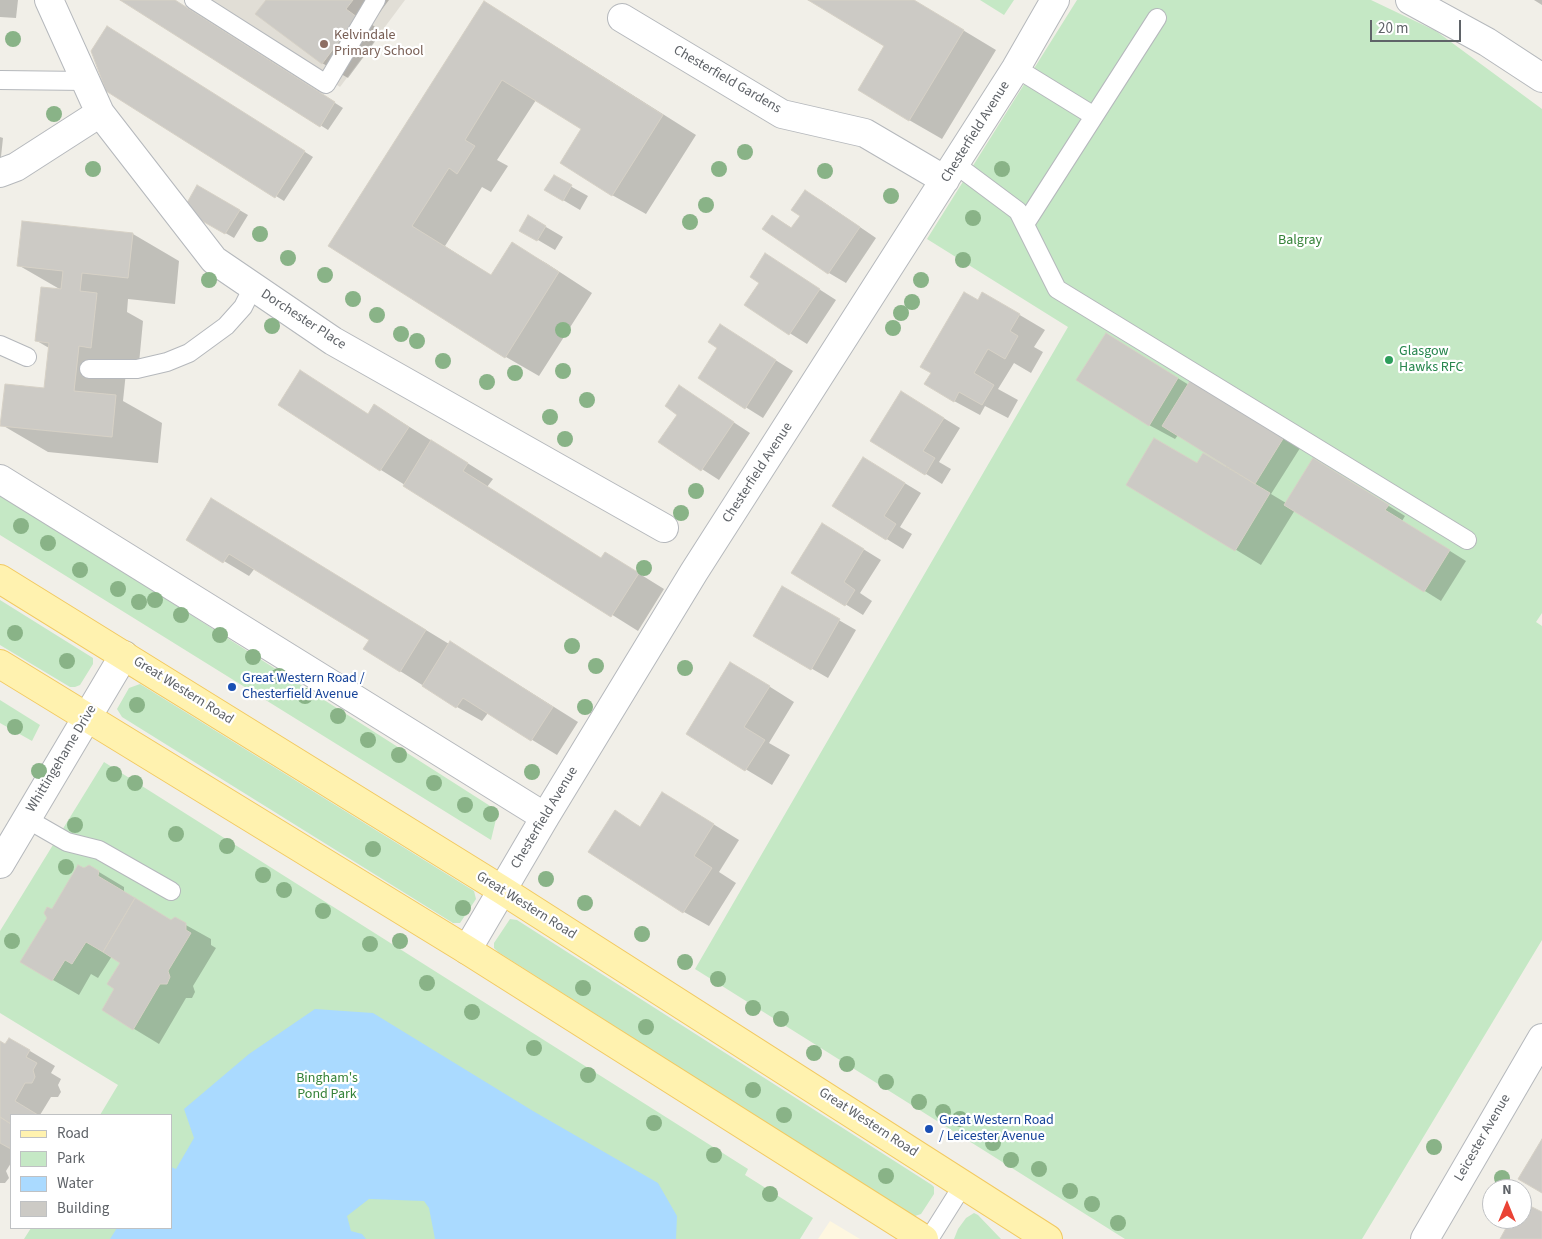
<!DOCTYPE html>
<style>
body{margin:0}
#map{position:relative;width:1542px;height:1239px;overflow:hidden;background:#f1efe8;font-family:"Source Sans 3",sans-serif}
canvas{display:block}
.legend{position:absolute;left:10px;top:1114px;width:162px;height:115px;box-sizing:border-box;background:#fff;border:1px solid #bfc1c3;margin:0;padding:6px 9px;list-style:none;font-size:15px;color:#5f6368}
.legend li{display:flex;align-items:center;gap:10px;height:25px}
.legend b{width:25px;border:1px solid #bfc1c3}
.north{position:absolute;left:1482px;top:1179px;width:50px;height:50px;box-sizing:border-box;background:#fff;border:1px solid #bfc1c3;border-radius:50%;rotate:0deg;font-size:14px;font-weight:700;line-height:20px;text-align:center;color:#5f6368}
.north::after{content:'';display:block;margin:auto;width:18px;height:22px;background:#ea4335;clip-path:polygon(50% 0,100% 100%,50% 72%,0 100%)}
.scale{position:absolute;left:1370px;top:20px;width:91px;height:22px;box-sizing:border-box;border:2px solid #5f6368;border-top:0;padding-left:6px;font-size:15px;line-height:18px;white-space:nowrap;color:#5f6368;-webkit-text-stroke:4px #fff;paint-order:stroke}
</style>
<div id="map">
<canvas width="1542" height="1239"></canvas>
<ul class="legend">
<li><b style="height:6px;background:#fff2af"></b>Road</li>
<li><b style="height:14px;background:#c5e8c5"></b>Park</li>
<li><b style="height:14px;background:#aadaff"></b>Water</li>
<li><b style="height:14px;background:#cccac5"></b>Building</li>
</ul>
<div class="north">N</div>
<div class="scale">20 m</div>
</div>
<script>
const context = document.querySelector('canvas').getContext('2d');
context.lineJoin = 'round';
function paint(path, color) { context.fillStyle = color; context.fill(path, 'evenodd'); }
const shape = rows => new Path2D(rows.map(r => 'M' + r).join(''));
function strokePath(path, color, width, dash) { context.strokeStyle = color; context.lineWidth = width; context.lineCap = dash ? 'butt' : 'round'; context.setLineDash(dash || []); context.stroke(path); }
function label(font, color, halo, rows, align = 'center') {
  context.font = font + ' "Source Sans 3",sans-serif'; context.lineWidth = 4.5; context.setLineDash([]); context.textBaseline = 'middle'; context.strokeStyle = halo; context.fillStyle = color; for (const [text, x, y, turn = 0] of rows) {
    context.save(); context.translate(x, y); context.rotate((+turn || 0) * Math.PI / 180); context.textAlign = isNaN(turn) ? turn : align; if (halo) context.strokeText(text, 0, 0); context.fillText(text, 0, 0); context.restore();
  }
}
const commercial = shape([
 [830,1221,860,1239,818,1239]
]);
const education = shape([
 [211,0,405,0,340,87]
]);
const green = shape([
 [980,0,1014,0,1004,15],
 [1077,0,1371,0,1436,31,1542,109,1542,613,1536,622,1542,626,1542,940,1362,1239,1125,1239,695,969,1068,327,927,239],
 [0,488,8,498,498,811,491,840,0,535],
 [0,600,93,658,93,664,80,685,75,687,70,687,0,645],
 [140,684,474,891,476,899,460,923,453,923,122,717,117,709,129,688],
 [0,700,40,725,32,741,0,723],
 [104,762,748,1169,745,1175,813,1218,800,1239,24,1239,31,1228,171,1228,171,1115,100,1115,118,1085,0,1013,0,931],
 [510,919,517,920,932,1185,934,1187,934,1194,921,1214,915,1216,911,1215,498,952,494,948,494,943],
 [974,1213,978,1215,1001,1239,954,1239,958,1229,966,1218]
]);
const water = shape([
 [315,1009,373,1013,533,1111,658,1183,677,1216,676,1239,435,1239,429,1208,424,1201,369,1199,347,1216,351,1231,362,1234,366,1239,110,1239,117,1228,171,1228,171,1167,176,1169,194,1138,184,1109,249,1054]
]);
const shadow = shape([
 [0,0,18,0,16,18,0,17],
 [122,0,173,0,343,108,328,130],
 [267,0,389,0,371,24,382,32,348,78,322,63],
 [810,0,913,0,996,50,942,139,909,120,886,46],
 [1534,0,1542,0,1542,5],
 [484,3,517,22,696,135,646,214,612,195,582,129,536,100,497,160,508,166,491,192,482,187,445,246,492,276,512,244,546,263,592,293,539,376,506,357,330,245],
 [115,32,313,157,284,201,107,90],
 [0,137,3,138,0,166],
 [554,177,588,196,580,210,546,190],
 [198,186,248,215,234,238,184,209],
 [805,191,822,201,876,238,846,283,829,273,764,228,772,216,792,228,801,215],
 [529,217,563,237,555,250,521,230],
 [133,234,179,261,175,304,128,299,127,312,143,321,138,374,126,372,123,401,162,423,158,463,48,452,2,425,45,389,49,348,37,341,63,291,18,265],
 [766,255,836,300,807,344,745,305,761,282],
 [978,302,1008,308,1045,330,1034,347,1043,352,1031,373,1014,363,998,389,1018,400,1008,418,985,406,980,415,954,401],
 [737,336,793,371,763,418,699,378],
 [1132,350,1189,385,1302,445,1271,494,1286,503,1331,470,1405,516,1402,521,1466,561,1441,601,1295,510,1261,565,1128,484,1197,464,1226,467,1227,465,1178,435,1175,439,1149,425],
 [300,372,369,415,375,406,400,421,493,479,487,487,602,559,606,553,664,589,638,631,381,470],
 [680,387,750,433,719,480,660,442,678,414],
 [919,403,960,428,939,462,951,469,942,484,872,440],
 [880,468,921,493,900,527,912,534,903,549,833,506],
 [237,515,449,644,476,658,578,722,557,755,488,713,482,721,457,707,400,671,371,639,255,568,249,576,187,539],
 [839,534,881,560,860,593,872,601,863,615,793,572],
 [783,588,856,630,828,678,755,636],
 [756,678,794,702,769,743,790,755,772,785,687,734],
 [663,793,739,840,719,872,736,883,709,926,684,912,615,812,641,827],
 [89,866,124,887,124,892,171,921,175,919,211,939,211,945,216,948,193,986,195,992,192,998,186,998,159,1044,103,1010,116,988,122,962,112,956,98,978,91,974,79,995,22,962,53,910,85,870],
 [10,1039,55,1066,51,1073,61,1079,58,1085,61,1092,58,1097,51,1097,40,1115,11,1115,11,1163,6,1171,9,1178,5,1183,0,1183,0,1042,5,1046]
]);
const building = shape([
 [120,0,175,0,335,102,320,127,120,0],
 [266,0,353,0,346,9,357,17,322,64,255,14,266,0],
 [808,0,914,0,964,30,909,121,858,90,884,46,808,0],
 [484,1,663,115,612,196,560,163,581,129,502,80,465,140,475,146,457,174,449,168,412,226,491,275,512,242,559,272,505,358,328,246,484,1],
 [107,26,305,151,275,198,106,91,91,51,107,26],
 [554,175,572,185,563,201,544,190,554,175],
 [197,185,240,210,225,234,183,210,197,185],
 [805,190,860,227,828,274,762,229,772,215,791,228,800,216,791,210,805,190],
 [528,215,546,226,537,241,519,231,528,215],
 [22,221,133,233,128,278,82,273,80,291,97,293,91,348,79,346,74,391,116,395,112,437,0,426,5,384,44,388,49,343,35,341,41,287,61,289,63,271,17,266,22,221],
 [765,253,820,289,789,335,744,305,759,283,750,277,765,253],
 [964,292,978,300,982,292,1020,314,1010,331,1018,336,1005,359,988,349,974,373,994,385,982,405,959,392,954,402,924,384,931,373,920,367,964,292],
 [720,324,776,360,745,409,698,378,717,348,708,342,720,324],
 [1106,333,1178,378,1149,426,1076,380,1106,333],
 [300,370,368,414,374,404,409,427,380,471,278,405,300,370],
 [1193,376,1286,434,1255,484,1162,426,1193,376],
 [679,385,734,422,701,471,658,442,677,415,665,406,679,385],
 [901,391,944,418,923,451,935,458,925,475,870,441,901,391],
 [1154,438,1197,463,1203,453,1270,493,1235,551,1126,485,1154,438],
 [431,440,468,463,463,471,601,558,605,552,639,573,611,617,403,486,431,440],
 [863,457,905,483,884,516,896,524,886,540,832,506,863,457],
 [1313,458,1389,505,1385,510,1450,550,1424,592,1284,505,1313,458],
 [211,498,426,630,400,672,363,649,369,640,229,554,223,563,186,540,211,498],
 [822,523,864,549,844,582,855,590,845,606,791,573,822,523],
 [782,586,840,619,811,670,753,636,782,586],
 [450,641,553,707,531,741,463,698,456,708,422,686,450,641],
 [730,662,770,686,744,727,765,740,745,771,686,734,730,662],
 [662,792,714,824,694,856,712,868,683,913,588,852,615,810,640,827,662,792],
 [78,865,84,868,89,865,99,871,98,876,135,898,103,952,86,942,72,964,65,960,52,981,20,962,47,918,44,913,47,907,52,909,78,865],
 [135,898,171,920,175,917,186,923,186,930,191,933,168,971,170,977,167,984,160,984,133,1030,102,1010,114,989,107,984,120,963,103,952,135,898],
 [9,1038,30,1050,26,1057,37,1063,33,1070,35,1077,32,1083,25,1083,15,1101,38,1115,11,1115,11,1124,0,1117,0,1041,5,1044,9,1038],
 [0,1117,11,1124,11,1149,0,1143,0,1117],
 [1542,1139,1542,1193,1518,1179,1542,1139],
 [1522,1202,1542,1212,1542,1239,1500,1239,1511,1219,1522,1219,1522,1202]
]);
const lane = shape([
 [194,0,326,84,376,0],
 [1016,68,1094,116],
 [0,80,86,81],
 [955,164,1018,211,1057,289,1467,540],
 [1025,224,1157,18],
 [0,345,27,357],
 [89,369,137,369,167,362,189,353,226,326,243,307,253,287],
 [27,819,67,842,99,850,171,891],
 [929,1239,963,1185]
]);
const street = shape([
 [49,0,100,113,214,260,333,341,664,528],
 [1410,0,1487,42,1542,78],
 [622,18,782,114,865,133,945,180],
 [0,173,16,167,100,113],
 [0,479,545,817],
 [0,864,124,655],
 [467,950,545,817,694,572,1016,68,1055,0],
 [1425,1239,1542,1038]
]);
const primary = shape([
 [0,579,502,890,1048,1239],
 [0,664,467,950,924,1239]
]);
const trees = [
 [13,39],
 [54,114],
 [745,152],
 [93,169],
 [719,169],
 [1002,169],
 [825,171],
 [891,196],
 [706,205],
 [973,218],
 [690,222],
 [260,234],
 [288,258],
 [963,260],
 [325,275],
 [209,280],
 [921,280],
 [353,299],
 [912,302],
 [901,313],
 [377,315],
 [272,326],
 [893,328],
 [563,330],
 [401,334],
 [417,341],
 [443,361],
 [563,371],
 [515,373],
 [487,382],
 [587,400],
 [550,417],
 [565,439],
 [696,491],
 [681,513],
 [21,526],
 [48,543],
 [644,568],
 [80,570],
 [118,589],
 [155,600],
 [139,602],
 [181,615],
 [15,633],
 [220,635],
 [572,646],
 [253,657],
 [67,661],
 [596,666],
 [685,668],
 [279,676],
 [305,696],
 [137,705],
 [585,707],
 [338,716],
 [15,727],
 [368,740],
 [399,755],
 [39,771],
 [532,772],
 [114,774],
 [135,783],
 [434,783],
 [465,805],
 [491,814],
 [75,825],
 [176,834],
 [227,846],
 [373,849],
 [66,867],
 [263,875],
 [546,879],
 [284,890],
 [585,903],
 [463,908],
 [323,911],
 [642,934],
 [12,941],
 [400,941],
 [370,944],
 [685,962],
 [718,979],
 [427,983],
 [583,988],
 [753,1008],
 [472,1012],
 [781,1019],
 [646,1027],
 [534,1048],
 [814,1053],
 [847,1064],
 [588,1075],
 [886,1082],
 [753,1090],
 [919,1102],
 [943,1112],
 [784,1115],
 [960,1119],
 [654,1123],
 [993,1143],
 [1434,1147],
 [714,1155],
 [1011,1160],
 [1039,1169],
 [886,1176],
 [1502,1178],
 [1070,1191],
 [770,1194],
 [1092,1204],
 [1118,1223]
];
const markers = [
 [324,44,5,"#8d6e63"],
 [1389,360,5,"#2e9e5b"],
 [232,687,5,"#1a4fb4"],
 [929,1129,5,"#1a4fb4"]
];
const educationNames = [
 ["Kelvindale",334,36],
 ["Primary School",334,52]
];
const streetNames = [
 ["Chesterfield Gardens",727,80,30],
 ["Chesterfield Avenue",976,132,-58],
 ["Dorchester Place",303,320,33],
 ["Chesterfield Avenue",758,473,-57],
 ["Great Western Road",183,691,32],
 ["Whittingehame Drive",62,759,-59],
 ["Chesterfield Avenue",545,818,-59],
 ["Great Western Road",526,906,32],
 ["Great Western Road",868,1123,33],
 ["Leicester Avenue",1483,1138,-60]
];
const parkNames = [
 ["Balgray",1300,241],
 ["Bingham's",327,1079],
 ["Pond Park",327,1095]
];
const leisureNames = [
 ["Glasgow",1399,352],
 ["Hawks RFC",1399,368]
];
const transitNames = [
 ["Great Western Road /",242,679],
 ["Chesterfield Avenue",242,695],
 ["Great Western Road",939,1121],
 ["/ Leicester Avenue",939,1137]
];
paint(commercial, '#fef7e0');
paint(education, '#e1ded6');
paint(green, '#c5e8c5');
paint(water, '#aadaff');
paint(shadow, '#0003');
paint(building, '#cccac5');
strokePath(building, '#d6d1c6', 1);
strokePath(lane, '#b5b8bc', 20);
strokePath(street, '#b5b8bc', 30);
strokePath(primary, '#f2c960', 30);
strokePath(lane, '#fff', 18);
strokePath(street, '#fff', 28);
strokePath(primary, '#fff2af', 28);
context.fillStyle = '#89b387';
for (const [x, y] of trees) { context.beginPath(); context.arc(x, y, 8, 0, 2 * Math.PI); context.fill(); }
for (const [x, y, r, color] of markers) { const dot = new Path2D(); dot.arc(x, y, r, 0, 2 * Math.PI); context.fillStyle = color; context.fill(dot); strokePath(dot, '#fff', 2); }
label('14px', '#785e54', '#fff', educationNames, 'left');
label('14px', '#5f6368', '#fff', streetNames);
label('14px', '#348238', '#fff', parkNames);
label('14px', '#27864d', '#fff', leisureNames, 'left');
label('14px', '#164399', '#fff', transitNames, 'left');
</script>
